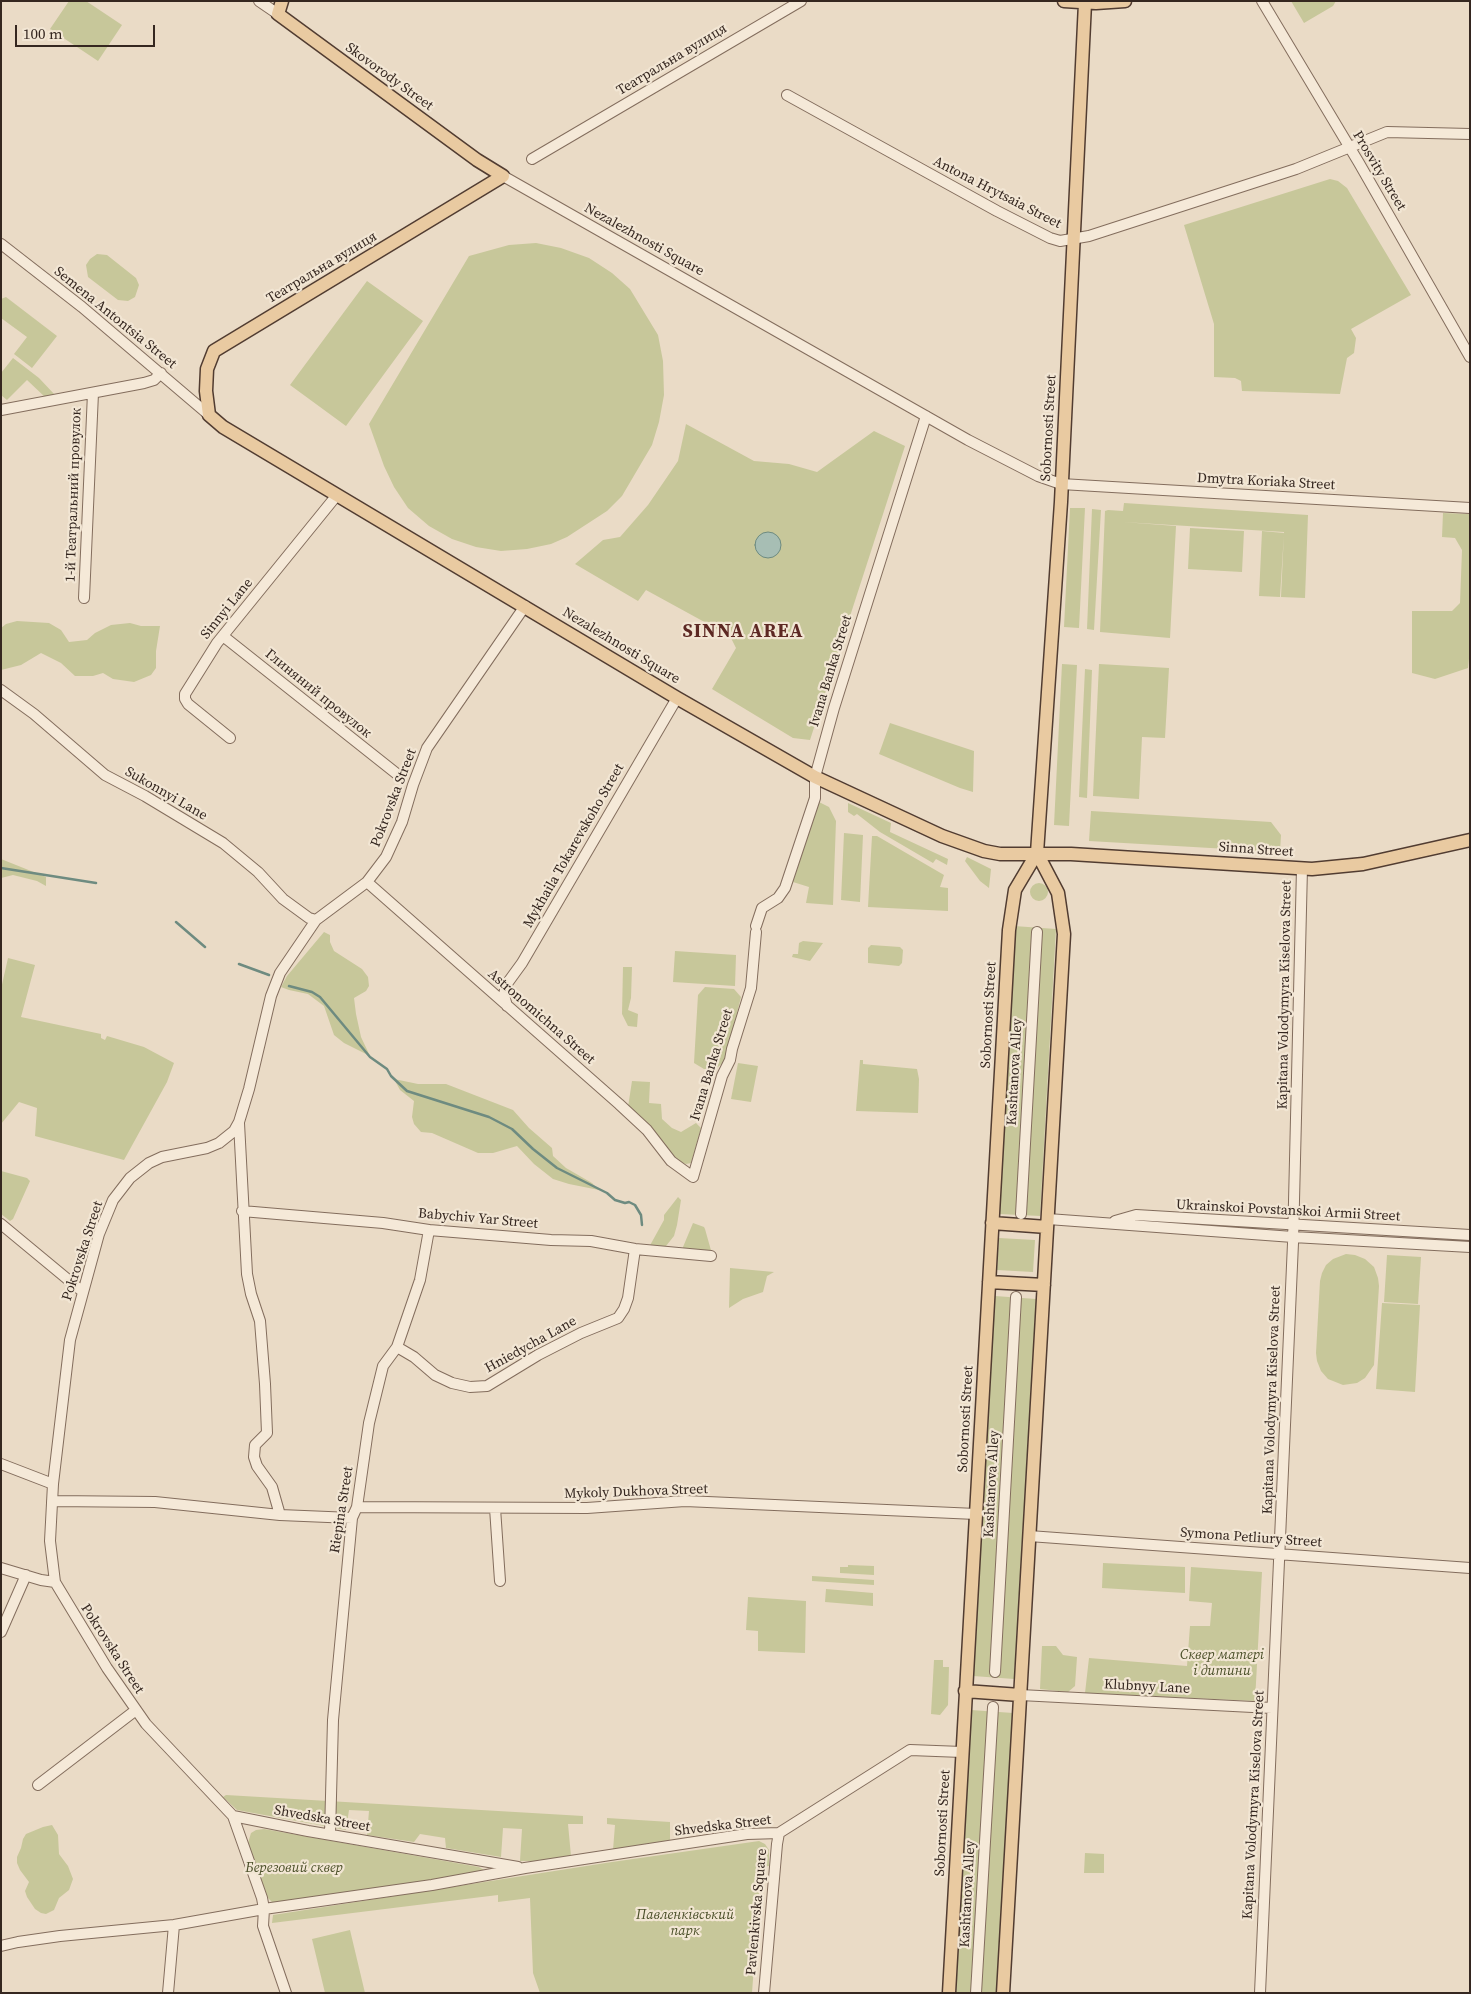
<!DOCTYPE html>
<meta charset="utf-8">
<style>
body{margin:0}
#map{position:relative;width:1471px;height:1994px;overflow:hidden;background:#eadbc6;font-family:"Source Serif 4",serif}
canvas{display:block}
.frame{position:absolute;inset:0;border:2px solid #352720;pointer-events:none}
.scale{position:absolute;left:15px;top:25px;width:140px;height:22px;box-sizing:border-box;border:2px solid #352720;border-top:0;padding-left:6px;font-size:15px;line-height:18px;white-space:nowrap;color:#352720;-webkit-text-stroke:4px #f2e6d4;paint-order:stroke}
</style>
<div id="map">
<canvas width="1471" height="1994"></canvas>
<div class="frame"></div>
<div class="scale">100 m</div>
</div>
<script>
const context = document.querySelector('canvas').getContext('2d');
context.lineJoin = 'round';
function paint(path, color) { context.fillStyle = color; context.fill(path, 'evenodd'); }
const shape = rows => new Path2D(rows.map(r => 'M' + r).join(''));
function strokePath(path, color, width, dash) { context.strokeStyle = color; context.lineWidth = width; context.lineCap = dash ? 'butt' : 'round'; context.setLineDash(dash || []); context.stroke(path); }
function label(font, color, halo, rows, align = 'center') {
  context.font = font + ' "Source Serif 4",serif'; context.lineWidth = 4.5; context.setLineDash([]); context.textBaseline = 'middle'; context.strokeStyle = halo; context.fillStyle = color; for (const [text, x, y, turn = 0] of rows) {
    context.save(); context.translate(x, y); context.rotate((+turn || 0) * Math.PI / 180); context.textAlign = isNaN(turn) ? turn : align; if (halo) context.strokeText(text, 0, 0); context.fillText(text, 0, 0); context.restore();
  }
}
const green = shape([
 [69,1,86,1,122,25,98,61,50,29],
 [1291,1,1336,1,1333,6,1304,23],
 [1330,179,1338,181,1347,188,1411,295,1351,329,1356,338,1354,353,1347,358,1340,394,1242,391,1241,381,1235,378,1214,377,1214,324,1184,225],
 [536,243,561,248,589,258,612,273,630,289,658,335,663,361,664,395,659,422,652,445,622,496,607,511,567,537,551,544,527,549,501,551,476,547,452,539,429,526,408,508,394,487,384,466,369,424,469,256,509,245],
 [97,254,107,255,136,278,139,285,135,297,128,301,118,300,88,277,86,265,90,259],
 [367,281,423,321,346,426,290,385],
 [6,297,57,336,32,368,14,354,27,337,1,318,1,299],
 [13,358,39,378,55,395,46,398,27,380,7,400,1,395,1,373],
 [686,424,754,461,789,464,817,472,874,431,905,446,810,740,793,738,712,689,736,648,730,636,646,590,638,601,575,564,603,540,620,537,648,505,678,461],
 [1124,503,1308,515,1305,598,1281,597,1284,532,1123,522,1176,526,1170,638,1100,632,1105,511,1108,510,1123,511],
 [1070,508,1085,508,1079,628,1064,627],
 [1092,509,1101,510,1094,630,1087,629],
 [1443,513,1470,514,1470,649,1468,668,1435,679,1412,673,1412,611,1452,611,1460,603,1462,550,1455,538,1442,537],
 [1190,528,1244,531,1242,572,1188,569],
 [1262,531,1284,533,1280,597,1259,596],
 [17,621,49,623,61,630,69,642,87,640,95,633,111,625,130,623,141,626,160,626,156,651,156,668,151,675,134,682,113,679,103,673,93,676,75,676,61,663,41,653,21,665,1,670,1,628,6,624],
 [1062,664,1077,665,1069,826,1054,825],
 [1099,664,1169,668,1165,738,1142,737,1139,799,1093,796],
 [1085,669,1092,670,1087,798,1079,797],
 [890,723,974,751,973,792,960,788,879,754],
 [819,802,829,807,836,821,833,905,806,903,809,887,793,882],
 [848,803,891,823,890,832,948,859,947,865,936,859,933,863,880,832,857,814,854,816,848,812],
 [1091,811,1271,822,1281,835,1280,852,1089,841],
 [844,833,863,835,860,902,841,900],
 [872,836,877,836,944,875,940,887,948,888,948,911,868,907],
 [967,857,991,869,989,888,980,881,965,861],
 [1,859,46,877,46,886,37,881,13,875,1,878],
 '1030 892a9 9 0 1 1 18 0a9 9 0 1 1-18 0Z',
 [1014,926,1056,929,1040,1216,999,1214],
 [324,932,330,935,330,942,334,951,362,969,368,977,369,986,366,991,354,998,356,1014,361,1037,370,1056,344,1043,334,1035,324,1006,308,994,289,990,281,987,287,976],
 [803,941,823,943,810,961,792,957,793,954,798,954,799,943],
 [871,945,900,947,903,950,902,963,899,966,868,963,868,948],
 [675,951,736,955,735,986,673,982],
 [8,958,35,965,21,1017,101,1034,101,1038,105,1040,107,1036,144,1047,174,1063,167,1082,124,1160,35,1136,37,1108,19,1102,1,1124,1,989],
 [623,967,632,967,631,998,628,1010,638,1014,637,1027,628,1026,622,1014],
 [705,987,734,989,741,997,725,1061,718,1067,712,1069,704,1069,694,1063,698,995],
 [860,1060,863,1060,863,1064,917,1069,919,1079,918,1113,856,1111],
 [738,1063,758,1066,751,1102,731,1099],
 [394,1079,418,1084,446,1084,513,1110,529,1128,552,1148,553,1156,566,1168,592,1183,599,1190,569,1184,553,1179,534,1164,517,1146,493,1153,478,1153,432,1133,421,1132,414,1124,412,1117,414,1101,400,1090],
 [632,1081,650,1082,649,1103,661,1104,662,1119,672,1128,681,1132,696,1123,701,1128,691,1163,686,1164,676,1160,628,1107],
 [1,1171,27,1178,30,1181,13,1219,10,1221,1,1214],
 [678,1197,681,1200,677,1225,674,1236,666,1246,648,1249,664,1220,664,1215],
 [693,1223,704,1227,705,1229,712,1254,684,1250,683,1247],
 [999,1238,1035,1240,1033,1272,997,1270],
 [1346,1254,1355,1255,1365,1259,1374,1267,1378,1278,1379,1286,1374,1365,1365,1378,1357,1383,1343,1385,1328,1379,1321,1371,1317,1361,1316,1353,1320,1281,1322,1273,1326,1265,1333,1259],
 [1387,1255,1421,1257,1418,1304,1384,1302],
 [730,1268,774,1272,767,1276,763,1292,743,1299,729,1308],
 [995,1296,1036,1299,1014,1679,973,1676],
 [1382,1303,1420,1305,1415,1392,1376,1389],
 [1103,1563,1185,1567,1185,1593,1102,1588],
 [848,1565,874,1566,874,1575,840,1573,840,1567,848,1567],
 [1191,1567,1262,1572,1255,1701,1085,1693,1089,1658,1187,1666,1190,1626,1210,1626,1212,1603,1189,1601],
 [812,1576,874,1580,874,1585,812,1581],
 [826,1589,873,1593,873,1606,825,1602],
 [748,1597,806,1601,805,1653,758,1651,758,1631,746,1630],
 [1042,1646,1056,1646,1063,1655,1077,1657,1075,1686,1068,1692,1040,1689],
 [934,1660,943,1660,943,1667,949,1667,948,1705,940,1715,931,1714],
 [971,1710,1013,1713,998,1993,956,1993],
 [226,1795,583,1816,583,1824,568,1824,571,1856,538,1861,520,1861,522,1829,503,1828,501,1857,446,1848,445,1838,420,1834,414,1842,367,1835,369,1811,349,1810,346,1830,237,1810,223,1797],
 [607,1818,670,1822,670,1840,613,1850,615,1825,607,1824],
 [52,1825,58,1835,59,1854,68,1866,73,1879,69,1890,59,1898,54,1910,46,1914,41,1913,35,1909,27,1897,25,1891,29,1882,20,1870,17,1863,17,1857,21,1848,23,1839,26,1834,43,1827],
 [264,1829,479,1867,484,1870,480,1872,274,1904,268,1898,248,1843,251,1833,256,1830],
 [759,1841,765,1844,769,1850,769,1866,761,1867,752,1993,540,1993,533,1973,530,1898,498,1902,498,1895,272,1923,273,1915,612,1862],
 [1085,1853,1104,1854,1104,1873,1084,1873],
 [350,1930,365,1993,325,1993,312,1939]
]);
const water = shape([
 '755 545a13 13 0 1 1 26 0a13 13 0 1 1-26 0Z'
]);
const stream = shape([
 [1,868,96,883],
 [176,922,205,947],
 [239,964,269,975],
 [289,986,312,992,320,997,370,1057,387,1069,391,1076,407,1091,489,1117,512,1129,533,1149,557,1168,607,1193,615,1200,625,1203,629,1202,635,1205,641,1215,642,1225]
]);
const minor = shape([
 [259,1,278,14],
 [1262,1,1359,163,1470,357],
 [787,95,997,211,1050,238,1060,241,1089,236,1296,169,1387,132,1470,134],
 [532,159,801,1],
 [503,176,968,440,1038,476,1061,484,1470,508],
 [1,244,82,307,209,415],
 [1,410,144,383,154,380,161,373],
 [84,598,93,393],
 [223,636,397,774],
 [1,690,34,714,105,775,145,796,223,843,258,872,283,899,309,918,316,920],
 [230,738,188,704,185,699,185,694,217,643,337,495],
 [367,882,619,1104,647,1130,671,1161,693,1177,722,1076,730,1060,732,1049,751,988,756,932],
 [756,926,762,908,778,898,785,888,815,798,815,777,834,708,926,416],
 [507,1006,504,995,506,985,522,963,677,698],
 [242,1211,383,1223,429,1230,551,1240,591,1241,635,1249,711,1256],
 [1021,1214,1037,932],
 [1048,1219,1293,1237,1470,1247],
 [1115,1221,1136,1215,1470,1235],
 [1,1224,83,1292],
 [397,1347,414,1357,435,1375,452,1383,470,1387,487,1386,538,1355,581,1333,618,1318,624,1309,628,1298,635,1249],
 [1,1464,53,1484],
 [52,1501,155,1502,280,1515,272,1487,257,1466,254,1457,255,1445,267,1433,265,1384,260,1321,251,1294,247,1274,239,1123],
 [357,1507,587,1508,685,1501,976,1514],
 [495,1508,500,1581],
 [280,1515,352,1518],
 [1029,1536,1470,1568],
 [1,1568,41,1580,55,1582],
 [1,1632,26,1575],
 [995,1672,1016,1297],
 [1020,1695,1272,1708],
 [38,1785,136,1710],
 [233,1816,308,1831,518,1867],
 [330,1834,333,1720,352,1518,357,1507,369,1423,383,1366,397,1347,420,1280,429,1230],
 [1,1946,18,1942,60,1936,174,1925,264,1909,432,1885,525,1868,747,1834,779,1833,910,1750,962,1752],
 [168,1993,174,1925],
 [286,1993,263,1926,264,1909,262,1898,233,1816,146,1724,107,1668,55,1582,50,1541,53,1484,70,1340,99,1234,113,1200,130,1178,149,1163,162,1157,207,1148,219,1143,234,1131,239,1122,249,1089,271,996,280,973,316,920,367,882,386,857,402,822,413,785,427,748,525,606],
 [764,1993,777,1844,779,1833],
 [976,1993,993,1707],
 [1260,1993,1293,1243,1302,868]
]);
const major = shape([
 [282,1,278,14,477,160,503,176,214,351,207,369,206,391,209,415,223,427,677,698,815,777,942,836,984,851,1000,854,1071,854,1312,869,1363,864,1470,840],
 [1064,1,1096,3,1125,1],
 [992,1223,1047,1227],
 [989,1282,1044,1285],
 [965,1691,1020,1695],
 [949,1993,1009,930,1015,890,1037,853,1061,502,1085,3],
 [1003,1993,1064,934,1058,893,1037,853]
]);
const streetNames = [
 ["Театральна вулиця",672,60,-31],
 ["Skovorody Street",389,77,36],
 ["Prosvity Street",1379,171,59],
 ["Antona Hrytsaia Street",997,193,27],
 ["Nezalezhnosti Square",644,240,29],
 ["Театральна вулиця",322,268,-31],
 ["Semena Antontsia Street",115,318,39],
 ["Sobornosti Street",1049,428,-87],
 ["Dmytra Koriaka Street",1266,482,3],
 ["1-й Театральний провулок",74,495,-88],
 ["Sinnyi Lane",227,609,-51],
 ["Nezalezhnosti Square",621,646,31],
 ["Ivana Banka Street",831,671,-73],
 ["Глиняний провулок",318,694,39],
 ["Sukonnyi Lane",166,794,30],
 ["Pokrovska Street",394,798,-69],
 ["Mykhaila Tokarevskoho Street",574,846,-60],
 ["Sinna Street",1256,850,4],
 ["Kapitana Volodymyra Kiselova Street",1285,995,-89],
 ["Sobornosti Street",989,1015,-87],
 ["Astronomichna Street",541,1017,41],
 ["Ivana Banka Street",712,1065,-73],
 ["Kashtanova Alley",1015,1072,-87],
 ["Ukrainskoi Povstanskoi Armii Street",1288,1211,3],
 ["Babychiv Yar Street",478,1219,5],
 ["Pokrovska Street",83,1251,-72],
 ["Hniedycha Lane",531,1345,-29],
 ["Kapitana Volodymyra Kiselova Street",1272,1400,-88],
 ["Sobornosti Street",966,1419,-87],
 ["Kashtanova Alley",992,1484,-87],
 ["Mykoly Dukhova Street",636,1492,-2],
 ["Riepina Street",342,1510,-81],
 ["Symona Petliury Street",1251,1538,4],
 ["Pokrovska Street",112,1649,57],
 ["Klubnyy Lane",1147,1687,3],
 ["Kapitana Volodymyra Kiselova Street",1254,1805,-87],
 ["Shvedska Street",322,1819,10],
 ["Sobornosti Street",943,1823,-87],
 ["Shvedska Street",723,1826,-7],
 ["Kashtanova Alley",968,1894,-87],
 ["Pavlenkivska Square",757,1912,-85]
];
const parkNames = [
 ["Сквер матері",1222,1655],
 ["і дитини",1222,1671],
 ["Березовий сквер",294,1868],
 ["Павленківський",685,1915],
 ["парк",685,1931]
];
const districtNames = [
 ["SINNA AREA",743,632]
];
paint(green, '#c7c79a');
paint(water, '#a7beb4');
strokePath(water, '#6e8b80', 1);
strokePath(stream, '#6e8b80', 2.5);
strokePath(minor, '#836d5d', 12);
strokePath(major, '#513c31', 15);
strokePath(minor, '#f5e9d8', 10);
strokePath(major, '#e9caa1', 12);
label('14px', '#352720', '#f2e6d4', streetNames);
label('italic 14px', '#4a4f28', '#f2e6d4', parkNames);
context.letterSpacing = '1px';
label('bold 19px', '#5d2823', '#f2e6d4', districtNames);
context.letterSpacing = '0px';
</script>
